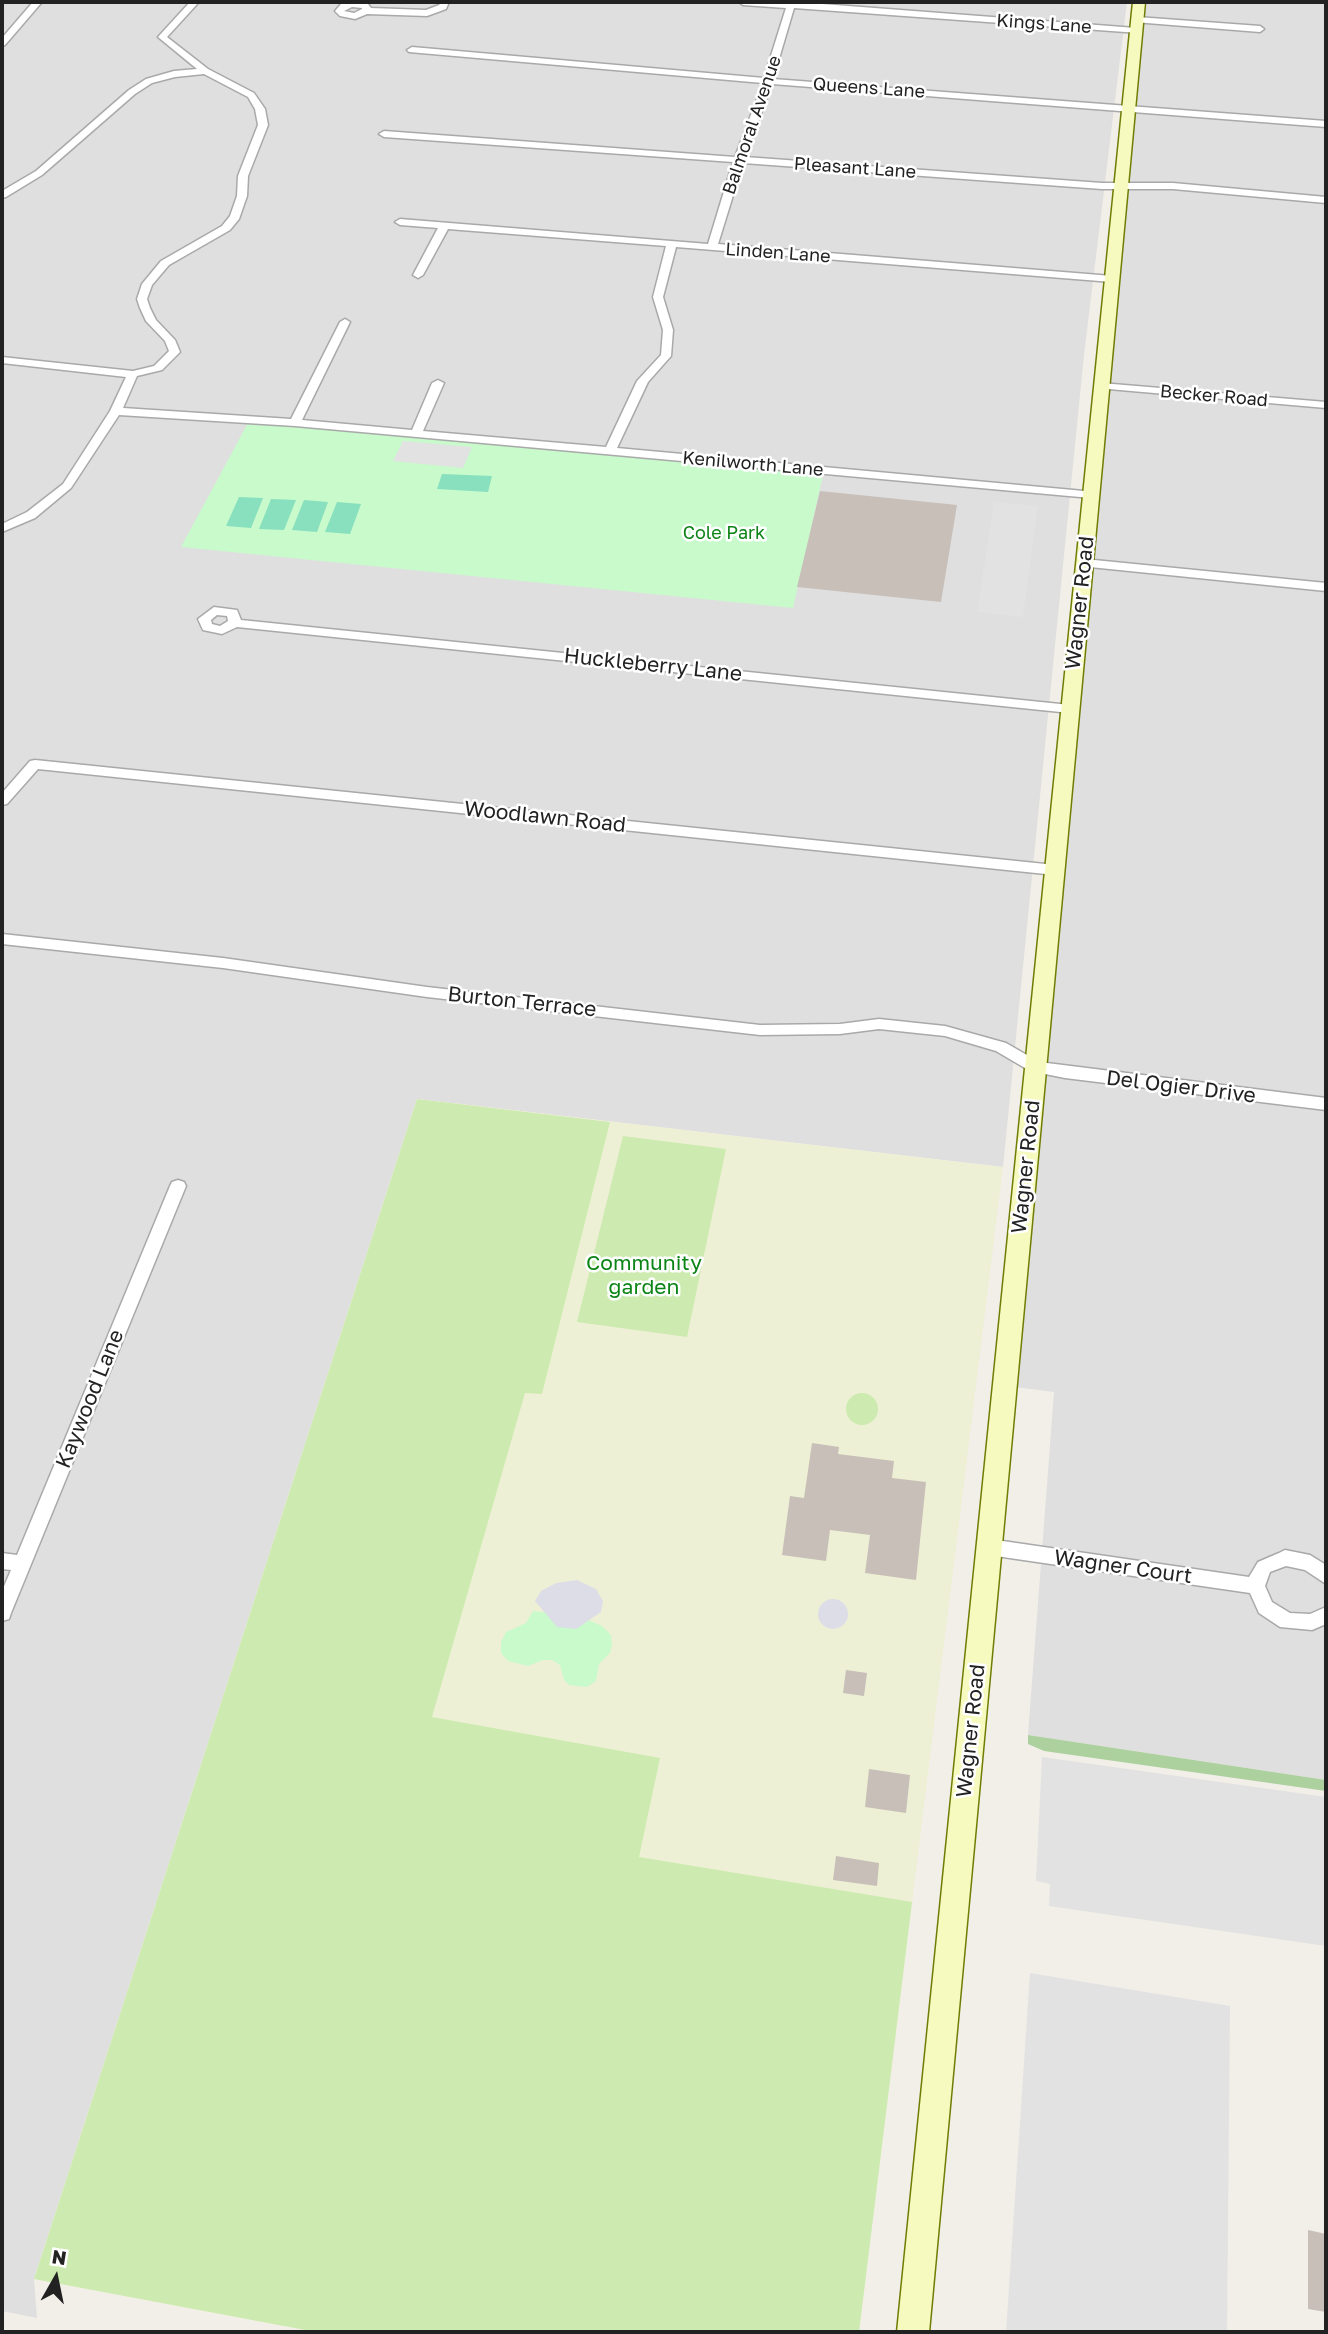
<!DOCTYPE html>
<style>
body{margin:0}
#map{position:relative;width:1328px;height:2334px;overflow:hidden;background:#f2efe9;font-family:"Golos Text",sans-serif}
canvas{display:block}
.frame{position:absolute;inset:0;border:4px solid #222;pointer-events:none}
.north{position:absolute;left:21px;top:2243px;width:70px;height:70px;-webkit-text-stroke:5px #fff;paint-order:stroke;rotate:9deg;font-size:19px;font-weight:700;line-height:28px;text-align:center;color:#222}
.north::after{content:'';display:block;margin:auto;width:24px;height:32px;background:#222;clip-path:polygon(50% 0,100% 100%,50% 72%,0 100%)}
</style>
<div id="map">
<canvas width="1328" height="2334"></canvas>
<div class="frame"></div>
<div class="north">N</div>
</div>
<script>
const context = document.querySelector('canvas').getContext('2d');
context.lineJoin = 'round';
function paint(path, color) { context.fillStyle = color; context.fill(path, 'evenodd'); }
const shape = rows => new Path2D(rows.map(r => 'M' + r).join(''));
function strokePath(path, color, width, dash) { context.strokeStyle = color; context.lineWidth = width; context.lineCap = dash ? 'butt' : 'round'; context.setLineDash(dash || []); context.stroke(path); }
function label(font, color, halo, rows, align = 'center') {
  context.font = font + ' "Golos Text",sans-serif'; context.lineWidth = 5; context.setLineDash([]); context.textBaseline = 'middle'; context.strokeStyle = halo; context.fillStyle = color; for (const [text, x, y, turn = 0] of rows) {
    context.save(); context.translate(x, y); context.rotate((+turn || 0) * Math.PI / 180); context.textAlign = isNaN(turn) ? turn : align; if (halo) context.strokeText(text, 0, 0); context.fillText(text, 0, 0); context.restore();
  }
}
const residential = shape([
 [2,2,1127,2,1084,355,1003,1167,417,1099,34,2279,37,2318,2,2311],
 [1146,2,1326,2,1326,1780,1028,1735,1054,1392,1015,1387]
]);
const farmland = shape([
 [417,1099,1003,1167,859,2332,316,2332,34,2279]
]);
const grass = shape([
 [417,1099,610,1122,542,1394,525,1393,432,1717,660,1758,639,1857,912,1902,859,2332,316,2332,34,2279],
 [623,1136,726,1149,687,1337,577,1322],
 '846 1409a16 16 0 1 1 32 0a16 16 0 1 1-32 0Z'
]);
const forest = shape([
 [1028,1735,1326,1780,1326,1791,1044,1751,1028,1744]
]);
const park = shape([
 [249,421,823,475,793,608,181,547],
 [533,1611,579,1616,602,1626,611,1635,612,1644,610,1653,599,1664,596,1681,587,1687,569,1685,564,1680,560,1665,552,1660,543,1660,528,1666,508,1661,501,1653,501,1642,506,1632,526,1623]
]);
const pitch = shape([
 [442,474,492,476,488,492,437,489],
 [239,497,263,498,251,528,226,526],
 [271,499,296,500,284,530,259,529],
 [304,500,328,502,317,532,292,530],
 [337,502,361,504,350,534,325,532]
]);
const parking = shape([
 [403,441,472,447,463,468,393,461],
 [994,502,1038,506,1023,617,977,612],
 [1042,1757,1326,1797,1326,1946,1049,1906,1050,1884,1036,1881],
 [1030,1973,1230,2006,1227,2332,1006,2332]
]);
const plaza = shape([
 [577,1580,596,1589,603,1601,601,1612,576,1629,557,1627,535,1601,541,1591,556,1583],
 '818 1614a15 15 0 1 1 30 0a15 15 0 1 1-30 0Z'
]);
const building = shape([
 [820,491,957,505,941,602,797,587],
 [812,1443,839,1447,838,1454,894,1461,892,1478,926,1482,916,1580,865,1573,870,1535,830,1530,826,1561,782,1555,790,1496,804,1498],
 [846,1670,867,1673,864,1696,843,1693],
 [869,1769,910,1775,906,1813,865,1807],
 [836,1856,879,1863,877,1886,833,1880],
 [1308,2230,1326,2234,1326,2312,1308,2309]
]);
const street = shape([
 [33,2,42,2,5,45,2,46,2,38,33,2],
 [190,2,199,2,167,37,208,69,254,93,265,109,268,125,248,176,247,196,239,219,230,230,169,265,152,285,147,299,150,308,156,320,175,340,180,352,162,370,137,376,123,408,291,419,340,322,345,319,350,322,302,420,412,430,432,383,438,380,444,383,423,431,606,447,637,381,661,355,663,330,653,297,666,246,448,229,423,275,418,278,413,275,438,228,400,225,395,222,400,219,708,244,733,162,384,137,379,134,384,131,735,157,763,83,409,52,407,50,412,47,764,78,786,8,743,5,739,2,796,2,1136,28,1140,31,1139,33,794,8,773,79,1326,121,1326,127,772,84,745,157,1102,183,1173,183,1326,197,1326,203,1173,189,1102,189,743,163,718,244,1112,276,1117,279,1112,282,676,247,663,297,673,330,671,356,648,382,617,448,1095,492,1095,496,1091,498,295,426,119,415,71,488,35,518,2,532,2,524,27,512,63,484,110,411,126,377,2,363,2,357,133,371,154,366,169,351,165,341,146,321,140,308,137,299,142,284,161,261,222,226,230,216,237,196,238,176,258,125,255,109,248,97,204,74,175,77,152,83,135,94,42,175,6,197,2,198,2,191,36,171,129,90,146,79,174,71,197,69,158,37,190,2],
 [350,2,368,4,371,8,426,10,439,5,441,2,449,2,446,9,427,16,367,14,355,19,340,16,335,11,341,4,350,2],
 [352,7,362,8,362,9,354,13,344,11,352,7],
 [1137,17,1260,26,1264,29,1260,32,1134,22,1133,20,1137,17],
 [1101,383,1326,402,1326,408,1097,388,1097,384,1101,383],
 [1084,559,1326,583,1326,591,1080,566,1078,563,1084,559],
 [214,607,237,610,241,620,1070,705,1077,709,1070,713,237,627,222,634,203,630,198,619,214,607],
 [217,615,227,616,228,621,220,626,212,624,211,620,217,615],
 [35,760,1055,865,1062,870,1055,875,38,769,7,804,2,805,2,793,30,761,35,760],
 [2,934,223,958,427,987,760,1025,840,1024,879,1019,945,1026,1006,1043,1039,1062,1326,1098,1326,1110,1065,1078,1030,1071,996,1051,945,1036,879,1029,840,1034,760,1035,427,997,223,968,2,944,2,934],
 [178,1180,184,1182,186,1186,11,1613,9,1619,2,1621,2,1591,11,1570,2,1569,2,1553,17,1555,170,1186,172,1182,178,1180],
 [989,1539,1249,1577,1258,1562,1279,1553,1285,1550,1310,1555,1326,1565,1326,1584,1305,1570,1286,1566,1270,1572,1265,1586,1272,1602,1290,1613,1310,1614,1326,1607,1326,1624,1312,1630,1280,1627,1259,1613,1250,1593,989,1555,983,1552,980,1547,983,1542,989,1539]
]);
const secondary = shape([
 [1133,2,1145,2,929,2332,897,2332,1133,2]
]);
const farStreetnames = [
 ["Kings Lane",1044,24,4],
 ["Queens Lane",869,88,4],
 ["Balmoral Avenue",752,125,-71],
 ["Pleasant Lane",855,168,4],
 ["Linden Lane",778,253,4],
 ["Becker Road",1214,396,5],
 ["Kenilworth Lane",753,464,5]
];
const farParknames = [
 ["Cole Park",724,533]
];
const streetNames = [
 ["Wagner Road",1080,603,-84],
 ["Huckleberry Lane",653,665,6],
 ["Woodlawn Road",545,817,6],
 ["Burton Terrace",522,1002,6],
 ["Del Ogier Drive",1181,1087,7],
 ["Wagner Road",1026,1167,-84],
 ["Kaywood Lane",90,1399,-68],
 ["Wagner Court",1123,1567,8],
 ["Wagner Road",971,1731,-84]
];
const parkNames = [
 ["Community",644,1263],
 ["garden",644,1287]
];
paint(residential, '#e0dfdf');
paint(farmland, '#eef0d5');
paint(grass, '#cdebb0');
paint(forest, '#add19e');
paint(park, '#c8facc');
paint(pitch, '#88e0be');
paint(parking, '#e2e2e2');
paint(plaza, '#dddde8');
paint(building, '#c7bfb8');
strokePath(street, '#a9a9a9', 3);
strokePath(secondary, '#707d05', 3);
paint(street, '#fff');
paint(secondary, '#f7fabf');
label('18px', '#222', '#fff', farStreetnames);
label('18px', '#0c8416', '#fff', farParknames);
label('21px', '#222', '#fff', streetNames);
label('21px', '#0c8416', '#fff', parkNames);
</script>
